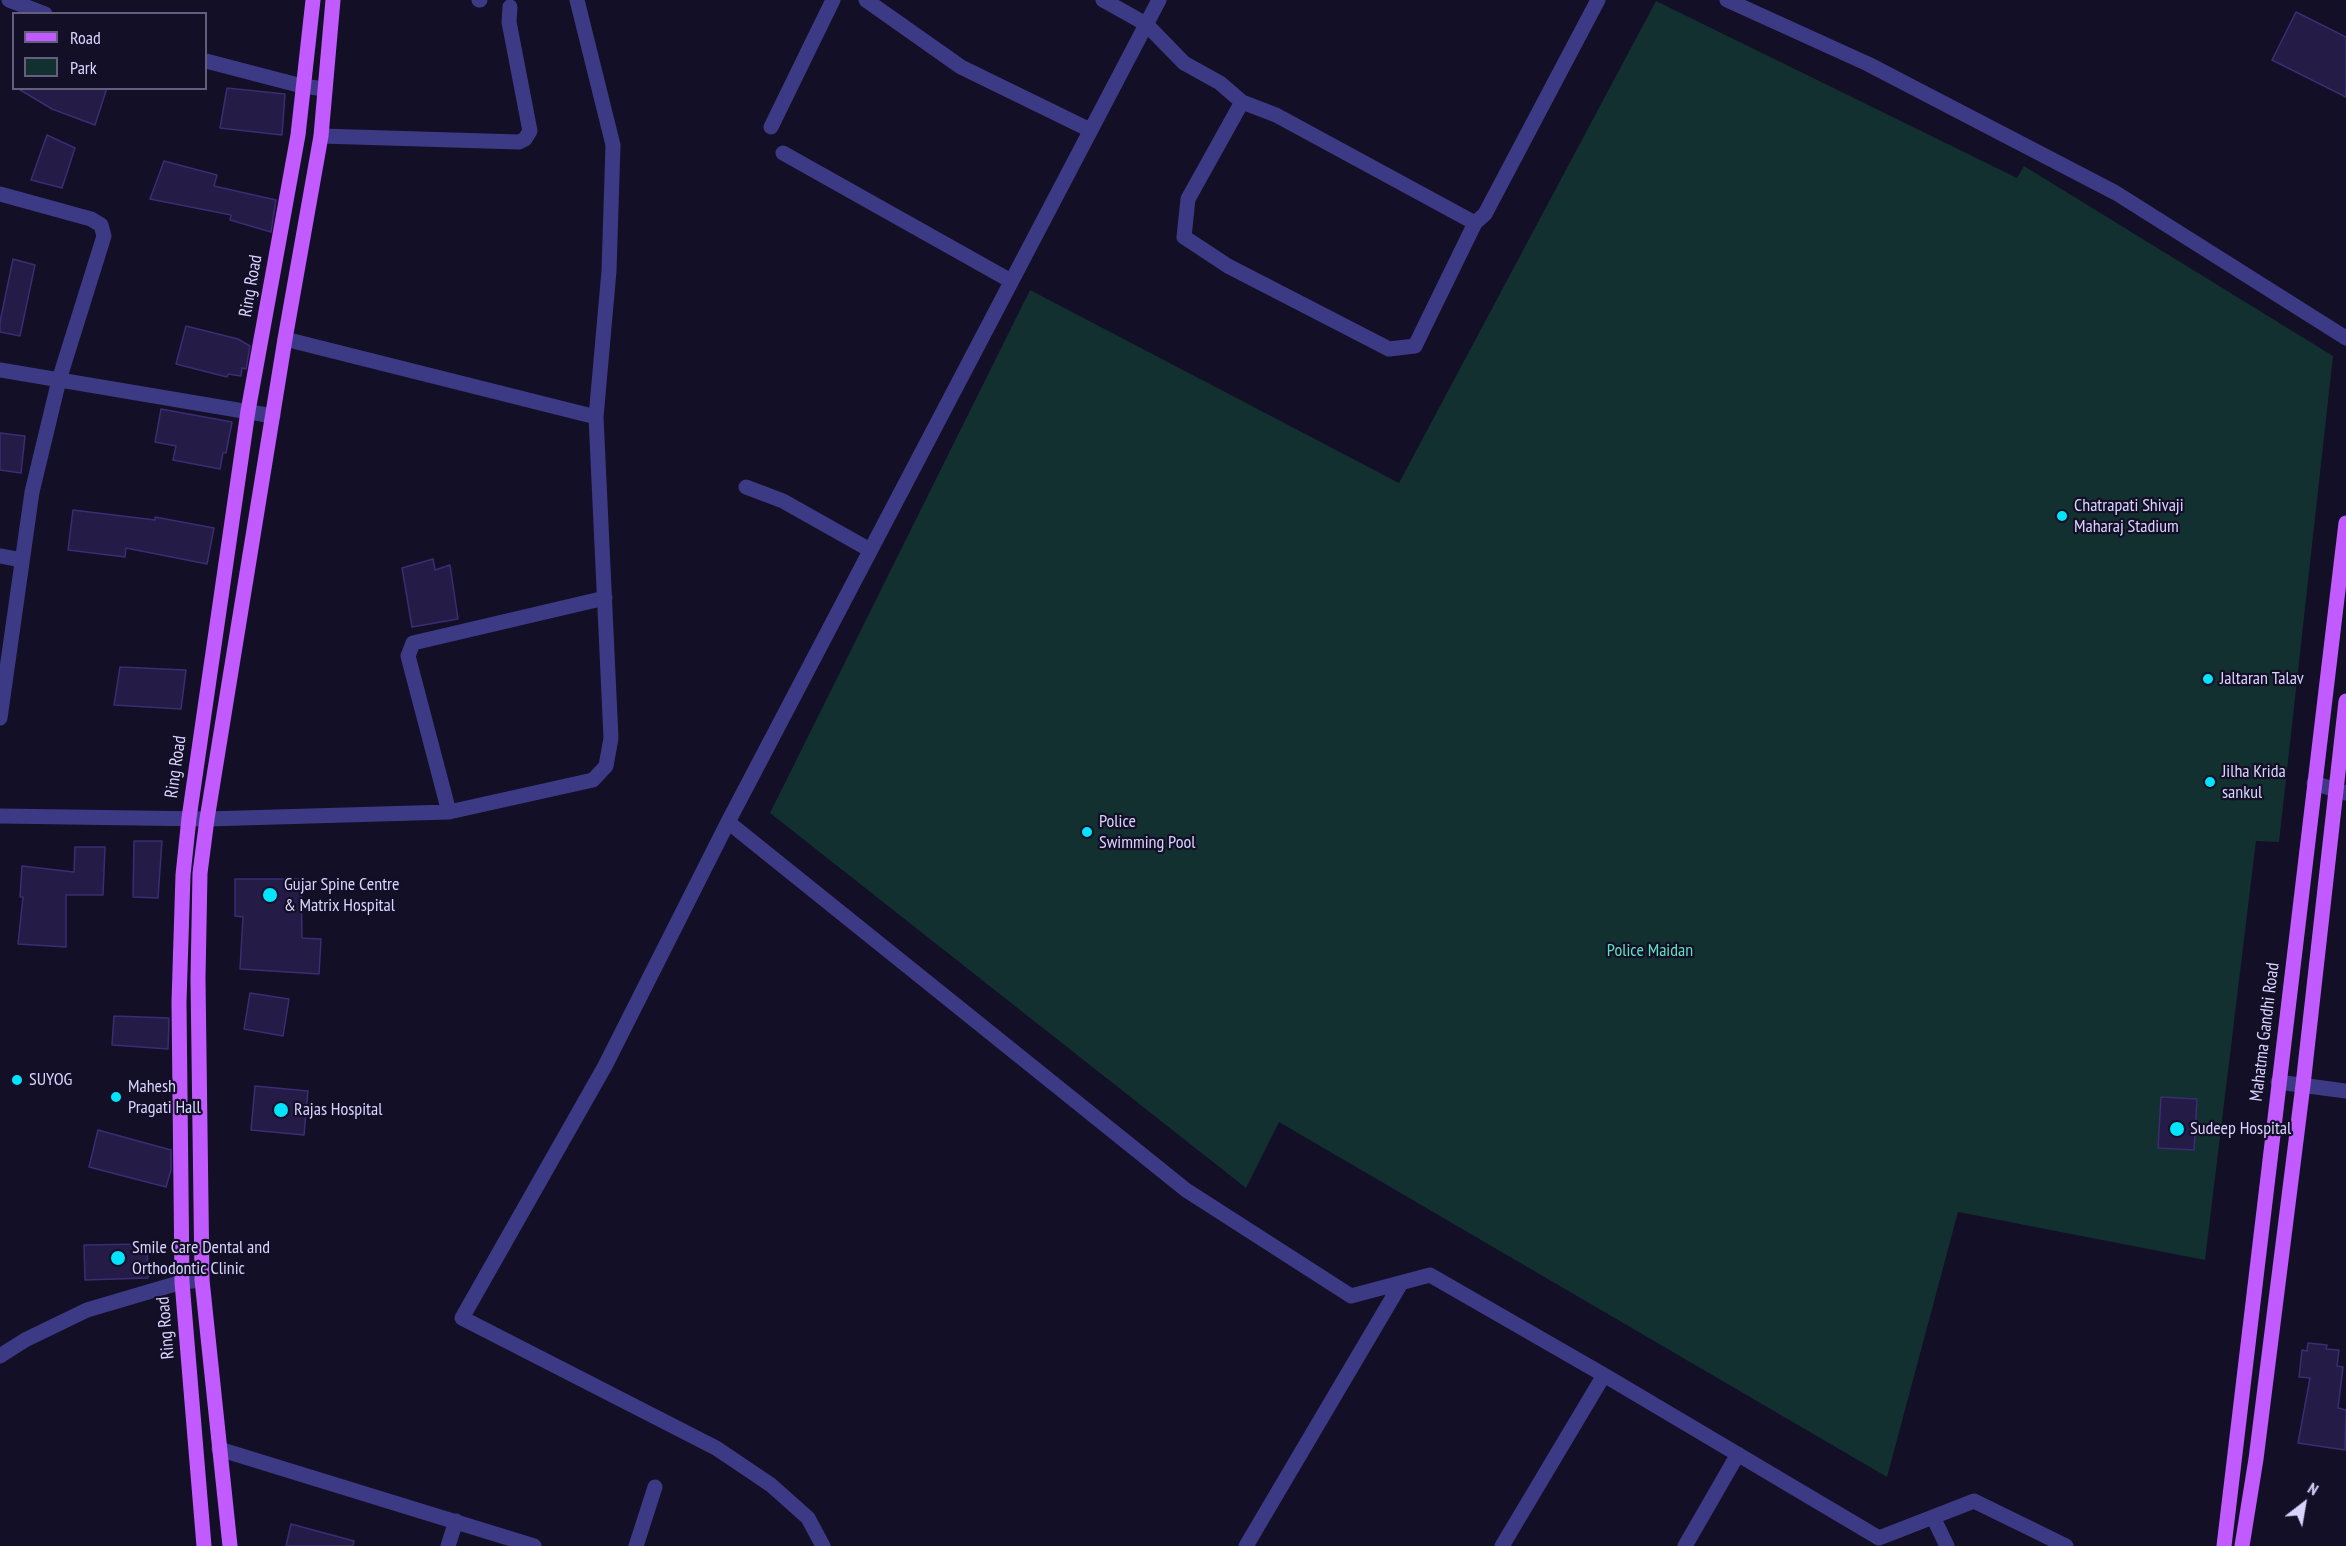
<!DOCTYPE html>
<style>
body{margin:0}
#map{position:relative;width:2346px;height:1546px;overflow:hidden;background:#130f26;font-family:"PT Sans Narrow",sans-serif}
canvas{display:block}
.legend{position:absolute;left:12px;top:12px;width:195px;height:78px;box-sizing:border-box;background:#130f26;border:2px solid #625e7d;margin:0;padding:8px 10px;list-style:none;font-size:18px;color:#d9d4ff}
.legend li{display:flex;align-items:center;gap:12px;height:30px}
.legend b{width:30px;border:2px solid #625e7d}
.north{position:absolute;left:2274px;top:1474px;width:60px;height:60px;-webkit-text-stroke:4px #130f26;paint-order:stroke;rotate:31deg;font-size:16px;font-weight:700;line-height:24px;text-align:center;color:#d9d4ff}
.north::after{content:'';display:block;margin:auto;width:21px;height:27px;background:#d9d4ff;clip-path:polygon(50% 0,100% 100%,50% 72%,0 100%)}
</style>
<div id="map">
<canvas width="2346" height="1546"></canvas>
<ul class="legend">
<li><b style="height:8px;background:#c25bff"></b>Road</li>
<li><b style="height:16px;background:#12302f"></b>Park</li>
</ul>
<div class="north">N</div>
</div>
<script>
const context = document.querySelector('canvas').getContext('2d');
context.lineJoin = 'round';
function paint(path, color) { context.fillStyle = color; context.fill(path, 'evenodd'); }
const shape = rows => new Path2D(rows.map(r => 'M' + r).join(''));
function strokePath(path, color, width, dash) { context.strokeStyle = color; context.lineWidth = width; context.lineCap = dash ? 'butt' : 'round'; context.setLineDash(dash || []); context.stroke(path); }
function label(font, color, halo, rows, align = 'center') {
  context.font = font + ' "PT Sans Narrow",sans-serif'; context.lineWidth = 4.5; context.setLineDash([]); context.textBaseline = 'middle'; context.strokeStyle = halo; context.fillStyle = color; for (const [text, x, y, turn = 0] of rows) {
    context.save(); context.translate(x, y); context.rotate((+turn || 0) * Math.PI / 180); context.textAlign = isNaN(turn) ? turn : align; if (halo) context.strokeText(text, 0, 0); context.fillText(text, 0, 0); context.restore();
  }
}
const green = shape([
 [1656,1,2017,178,2024,166,2333,356,2279,842,2256,841,2205,1260,1958,1212,1887,1477,1279,1122,1246,1188,770,813,1030,290,1399,483]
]);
const building = shape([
 [2296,12,2346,37,2346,97,2272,60,2296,12],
 [17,88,107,88,95,125,52,109,17,88],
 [227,88,285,94,282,135,220,128,227,88],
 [47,135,75,148,62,188,31,180,47,135],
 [164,161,217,175,214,186,276,200,271,232,230,220,231,215,150,199,164,161],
 [13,259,35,265,20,336,0,332,0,322,13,259],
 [186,326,238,339,250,346,246,369,242,368,241,376,228,374,227,377,176,364,186,326],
 [161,409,232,422,226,453,223,453,220,469,173,460,176,446,155,442,161,409],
 [0,433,25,436,21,473,0,470,0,433],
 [73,510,155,520,155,517,214,528,207,564,126,548,125,557,68,550,73,510],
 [433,559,435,570,450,565,458,619,412,627,402,568,433,559],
 [120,667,186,670,181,709,114,705,120,667],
 [134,841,162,841,158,898,133,897,134,841],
 [75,847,105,847,103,895,66,895,66,947,18,944,23,897,20,897,22,866,74,872,75,847],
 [235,879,301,879,302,938,321,939,319,974,240,969,243,917,235,916,235,879],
 [250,993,289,999,283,1036,244,1029,250,993],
 [114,1016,169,1018,168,1049,112,1045,114,1016],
 [255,1086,308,1091,304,1135,251,1130,255,1086],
 [2161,1097,2197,1099,2194,1150,2158,1148,2161,1097],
 [98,1130,171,1150,171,1170,166,1187,89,1167,98,1130],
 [147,1244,148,1278,85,1280,84,1245,147,1244],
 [2308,1343,2327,1345,2326,1349,2339,1350,2337,1366,2343,1367,2338,1408,2346,1410,2345,1450,2298,1443,2310,1378,2299,1377,2302,1350,2307,1351,2308,1343],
 [291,1524,354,1541,353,1546,286,1546,291,1524]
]);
const minor = shape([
 [9,0,45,14],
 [479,0,480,0],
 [866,0,961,67,1090,130],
 [1103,0,1146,24,1184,63,1220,83,1242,102,1276,115,1475,223],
 [1727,0,1868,64,2116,193,2346,338],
 [206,61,302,86,325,89],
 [1242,102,1188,199,1184,237,1228,266,1389,349,1415,346,1475,223,1485,214,1598,0],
 [771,127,833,0],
 [321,136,519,142,525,139,530,131,509,22,510,7],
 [783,153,1011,281],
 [0,194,91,219,101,225,104,236,59,380,32,492,0,718],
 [285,339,596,417],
 [0,370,273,416],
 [746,487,783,501,870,550],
 [0,556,22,560],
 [2314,783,2346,793],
 [449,812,408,656,413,643,605,598],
 [0,816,207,819,449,812,593,780,606,766,611,738,596,417,609,271,613,145,577,0],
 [728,822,1186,1190,1351,1296,1430,1275,1604,1375,1879,1538,1974,1501,2066,1546],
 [2278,1082,2346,1091],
 [0,1356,25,1340,87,1310,182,1282,202,1280],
 [219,1449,534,1546],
 [1933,1517,1947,1546],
 [448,1546,456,1521],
 [636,1546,655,1487],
 [823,1546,808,1518,771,1485,716,1448,462,1318,605,1066,728,822,1159,0],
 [1246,1546,1400,1285],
 [1502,1546,1604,1375],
 [1685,1546,1738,1454]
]);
const major = shape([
 [204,1546,182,1282,179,1002,183,875,189,818,248,411,298,135,313,0],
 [230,1546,202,1280,198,978,200,873,207,819,285,339,321,136,333,0],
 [2224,1546,2346,523],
 [2242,1546,2256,1459,2303,1085,2346,701]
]);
const markers = [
 [2062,516,6,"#00e5ff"],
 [2208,679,6,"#00e5ff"],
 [2210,782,6,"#00e5ff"],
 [1087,832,6,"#00e5ff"],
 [270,895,8,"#00e5ff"],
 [17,1080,6,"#00e5ff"],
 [116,1097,6,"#00e5ff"],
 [281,1110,8,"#00e5ff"],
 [2177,1129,8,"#00e5ff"],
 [118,1258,8,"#00e5ff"]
];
const streetNames = [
 ["Ring Road",251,286,-80],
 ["Ring Road",176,767,-82],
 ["Mahatma Gandhi Road",2265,1032,-83],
 ["Ring Road",166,1328,-95]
];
const poiNames = [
 ["Chatrapati Shivaji",2074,506],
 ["Maharaj Stadium",2074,527],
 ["Jaltaran Talav",2220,679],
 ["Jilha Krida",2222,772],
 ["sankul",2222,793],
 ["Police",1099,822],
 ["Swimming Pool",1099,843],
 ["Gujar Spine Centre",284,885],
 ["& Matrix Hospital",284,906],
 ["SUYOG",29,1080],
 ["Mahesh",128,1087],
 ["Pragati Hall",128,1108],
 ["Rajas Hospital",294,1110],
 ["Sudeep Hospital",2190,1129],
 ["Smile Care Dental and",132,1248],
 ["Orthodontic Clinic",132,1269]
];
const parkNames = [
 ["Police Maidan",1650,951]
];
paint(green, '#12302f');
paint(building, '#241b47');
strokePath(building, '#3b2d73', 1.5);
strokePath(minor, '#3d3a85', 15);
strokePath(major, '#c25bff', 15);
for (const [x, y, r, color] of markers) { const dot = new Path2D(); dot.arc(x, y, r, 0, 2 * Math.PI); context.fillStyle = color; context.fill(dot); strokePath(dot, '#130f26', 2); }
label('18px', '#d9d4ff', '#130f26', streetNames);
label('18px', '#d9d4ff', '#130f26', poiNames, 'left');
label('18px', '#5fe0c0', '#130f26', parkNames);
</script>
